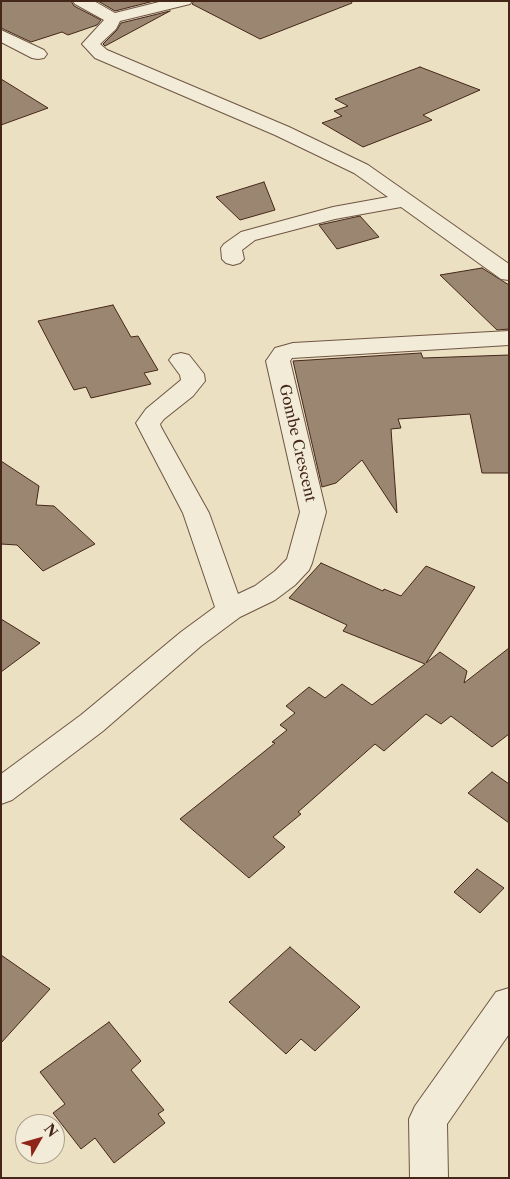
<!DOCTYPE html>
<style>
body{margin:0}
#map{position:relative;width:510px;height:1179px;overflow:hidden;background:#ebe0c2;font-family:"Libre Caslon Text",serif}
canvas{display:block}
.frame{position:absolute;inset:0;border:2px solid #442719;pointer-events:none}
.north{position:absolute;left:15px;top:1114px;width:50px;height:50px;box-sizing:border-box;background:#f2ebd7;border:1px solid #ac9d8b;border-radius:50%;rotate:52deg;font-size:14px;font-weight:700;line-height:20px;text-align:center;color:#442719}
.north::after{content:'';display:block;margin:auto;width:18px;height:22px;background:#8f2418;clip-path:polygon(50% 0,100% 100%,50% 72%,0 100%)}
</style>
<div id="map">
<canvas width="510" height="1179"></canvas>
<div class="frame"></div>
<div class="north">N</div>
</div>
<script>
const context = document.querySelector('canvas').getContext('2d');
context.lineJoin = 'round';
function paint(path, color) { context.fillStyle = color; context.fill(path, 'evenodd'); }
const shape = rows => new Path2D(rows.map(r => 'M' + r).join(''));
function strokePath(path, color, width, dash) { context.strokeStyle = color; context.lineWidth = width; context.lineCap = dash ? 'butt' : 'round'; context.setLineDash(dash || []); context.stroke(path); }
function label(font, color, halo, rows, align = 'center') {
  context.font = font + ' "Libre Caslon Text",serif'; context.lineWidth = 5; context.setLineDash([]); context.textBaseline = 'middle'; context.strokeStyle = halo; context.fillStyle = color; for (const [text, x, y, turn = 0] of rows) {
    context.save(); context.translate(x, y); context.rotate((+turn || 0) * Math.PI / 180); context.textAlign = isNaN(turn) ? turn : align; if (halo) context.strokeText(text, 0, 0); context.fillText(text, 0, 0); context.restore();
  }
}
const building = shape([
 [1,1,71,1,74,6,101,20,97,25,68,35,62,32,31,42,1,28,1,1],
 [98,1,154,1,115,11,98,1],
 [194,1,351,1,352,3,260,39,192,4,194,1],
 [170,11,105,46,103,44,117,30,121,23,170,11],
 [420,67,480,90,423,115,432,120,363,147,322,123,342,116,334,111,348,106,335,99,420,67],
 [1,79,48,108,1,125,1,79],
 [264,182,275,210,240,220,216,197,264,182],
 [360,216,379,237,337,249,319,225,360,216],
 [482,268,509,285,509,329,497,330,440,275,482,268],
 [113,305,131,337,138,336,158,370,144,373,151,384,91,398,86,387,74,390,38,321,113,305],
 [421,353,423,358,509,355,509,473,482,473,470,414,398,419,401,428,391,429,397,513,362,460,336,483,322,487,293,361,421,353],
 [1,461,39,486,36,505,54,506,95,544,43,571,17,545,1,544,1,461],
 [321,563,383,591,384,589,401,596,426,566,475,587,426,663,440,652,467,671,464,683,509,648,509,734,492,747,451,716,441,724,426,714,384,751,375,744,298,812,301,814,273,837,285,847,249,878,180,819,275,743,272,742,287,730,280,725,295,713,286,706,309,687,325,698,342,684,372,705,425,664,343,631,347,625,289,598,321,563],
 [1,619,40,643,1,672,1,619],
 [492,772,509,784,509,823,468,793,492,772],
 [477,869,504,888,480,913,454,892,477,869],
 [290,947,360,1007,315,1051,301,1039,286,1054,229,1002,290,947],
 [1,955,50,989,1,1043,1,955],
 [109,1022,141,1061,131,1070,164,1110,158,1114,165,1123,114,1163,95,1138,81,1149,53,1113,65,1104,40,1072,109,1022]
]);
const minor = shape([
 [73,1,94,1,115,13,163,1,192,1,190,4,120,21,116,29,100,44,107,50,289,127,368,165,509,264,509,280,501,279,401,207,335,219,255,240,242,250,244,259,240,263,233,265,226,263,222,259,221,248,224,244,241,232,333,207,388,197,354,173,275,135,95,58,82,44,104,20,75,4,73,1],
 [1,30,44,50,47,54,44,58,38,59,32,58,1,42,1,30],
 [509,331,509,345,292,358,290,361,326,512,312,563,309,570,295,585,275,600,240,617,201,646,103,731,12,800,1,804,1,774,81,715,181,632,215,607,183,513,136,423,146,409,181,380,180,375,169,360,173,355,181,353,189,355,204,374,205,381,193,396,164,419,160,424,161,427,209,513,238,594,255,586,275,571,287,559,300,512,266,361,275,348,293,343,509,331],
 [509,988,509,1034,447,1124,448,1178,410,1178,409,1119,415,1106,496,992,509,988]
]);
const streetNames = [
 ["Gombe Crescent",297,443,77]
];
paint(building, '#9b8771');
strokePath(building, '#442719', 1);
strokePath(minor, '#6e5543', 2);
paint(minor, '#f2ebd7');
label('15px', '#442719', '#f2ebd7', streetNames);
</script>
